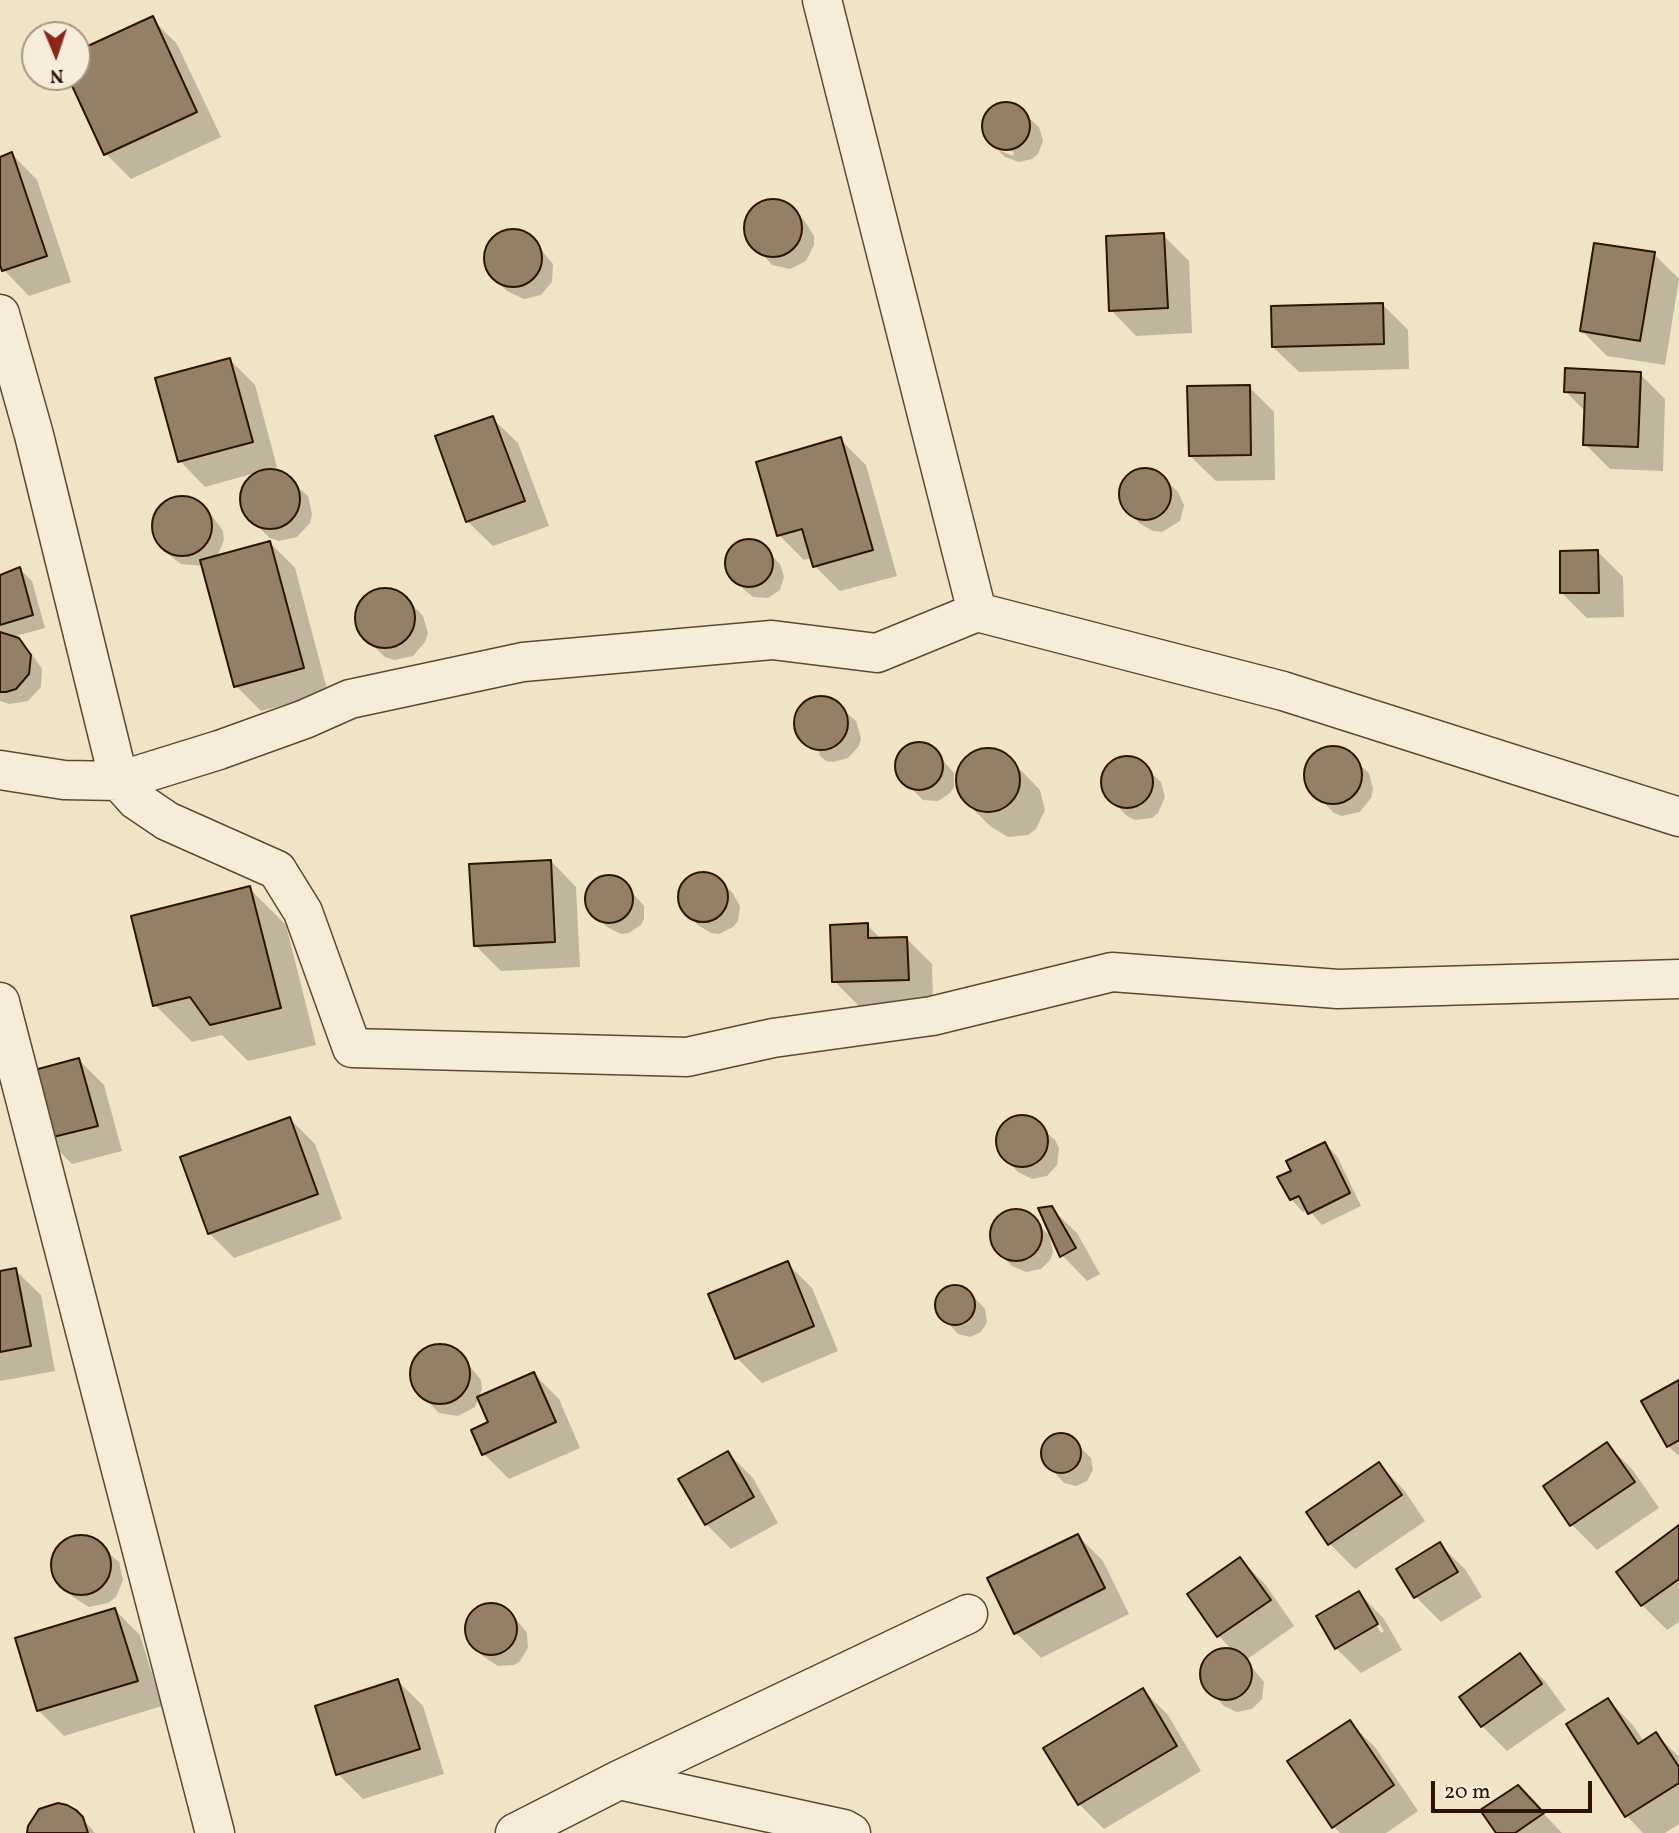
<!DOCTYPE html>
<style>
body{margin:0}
#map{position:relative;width:1679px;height:1833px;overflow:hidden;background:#f0e4c6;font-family:Vollkorn,serif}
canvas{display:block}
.north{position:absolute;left:21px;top:21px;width:70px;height:70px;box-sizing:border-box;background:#f5edda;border:2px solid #a69683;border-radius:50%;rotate:178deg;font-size:19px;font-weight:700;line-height:28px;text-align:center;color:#2f1300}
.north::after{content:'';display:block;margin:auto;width:24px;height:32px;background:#8f2418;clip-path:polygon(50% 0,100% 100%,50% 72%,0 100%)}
.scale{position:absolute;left:1431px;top:1781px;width:161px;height:32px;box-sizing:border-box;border:4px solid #2f1300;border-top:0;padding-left:9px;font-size:21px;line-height:24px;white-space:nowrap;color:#2f1300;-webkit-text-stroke:5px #f5edda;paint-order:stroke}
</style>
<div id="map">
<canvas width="1679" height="1833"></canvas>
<div class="north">N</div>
<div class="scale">20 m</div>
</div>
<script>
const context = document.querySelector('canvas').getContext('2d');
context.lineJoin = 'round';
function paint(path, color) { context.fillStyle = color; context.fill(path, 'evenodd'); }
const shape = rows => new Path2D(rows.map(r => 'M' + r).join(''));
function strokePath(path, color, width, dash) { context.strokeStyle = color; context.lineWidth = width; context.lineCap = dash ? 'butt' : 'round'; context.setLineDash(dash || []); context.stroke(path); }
const shadow = shape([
 [152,19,177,44,221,137,131,179,106,154,70,77,77,77,77,53],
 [1005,103,1013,104,1039,127,1043,141,1038,154,1032,159,1019,162,1005,157,998,150,1013,156,1014,152,996,145,996,148,987,138,984,123,991,109],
 [12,154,37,180,71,282,29,296,4,270,0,259,0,158],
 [775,201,791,207,804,220,814,236,814,245,806,261,790,269,772,265,747,237,747,219,751,212,757,206],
 [512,230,521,231,529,236,553,264,552,282,541,295,524,299,507,291,494,278,486,261,489,244,495,237],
 [1163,235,1189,261,1192,333,1136,336,1111,310],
 [1654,254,1679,279,1665,365,1607,356,1582,331],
 [1383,305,1408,330,1409,369,1299,372,1273,347],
 [230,360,255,385,277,467,268,470,280,471,308,496,312,514,310,523,297,537,279,541,270,538,249,518,241,501,242,491,255,473,205,487,180,461],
 [1640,374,1665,399,1663,471,1610,469,1585,444,1586,412,1565,391],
 [1249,387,1274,412,1275,480,1216,481,1190,456],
 [492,418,518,443,549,526,493,546,467,521],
 [840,439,866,465,897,576,840,591,815,566,812,558,804,560,779,535],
 [1141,470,1158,473,1178,492,1184,505,1180,521,1162,532,1153,531,1139,523,1121,502,1122,485,1127,478],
 [172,498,191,498,212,516,223,531,224,540,217,557,270,543,295,568,328,693,261,711,236,686,204,566,181,564,173,558,160,545,153,527,158,510],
 [749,541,762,546,780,564,784,577,780,590,768,598,753,597,747,592,733,579,727,566,730,551,735,545],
 [1598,552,1623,577,1624,617,1587,618,1562,593],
 [20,569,32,581,45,628,12,637,18,640,31,653,42,669,41,687,28,701,9,704,0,701,0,576],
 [385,589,403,595,423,616,428,633,425,642,413,656,394,660,385,657,364,637,357,620,361,602,368,596],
 [828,697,856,721,861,738,859,746,848,758,833,762,826,761,819,755,820,753,809,744,809,747,800,738,796,720,803,704,810,699],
 [920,744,933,749,954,773,954,787,950,793,938,801,923,800,899,776,898,760,901,754,913,745],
 [1332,748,1341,749,1369,773,1373,789,1371,798,1360,812,1342,816,1334,813,1308,786,1305,778,1309,761,1323,750],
 [989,750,1008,757,1040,790,1045,810,1036,829,1028,835,1008,837,990,826,964,800,959,791,959,771,970,756],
 [1119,759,1135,759,1161,782,1165,797,1158,813,1152,818,1135,820,1127,816,1103,791,1103,775,1106,767],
 [551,861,576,887,580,967,501,971,475,945],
 [697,874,712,875,732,892,740,906,738,921,733,927,719,934,711,933,698,925,685,912,680,897,684,883],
 [609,876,622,881,644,906,644,919,641,925,629,933,621,934,607,927,594,914,587,901,591,886,602,877],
 [249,888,286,925,316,1045,248,1061,222,1035,192,1042,155,1005],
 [867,925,881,939,907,939,932,964,933,1005,859,1006,834,981],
 [79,1060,104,1085,122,1151,72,1164,47,1139],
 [1020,1116,1028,1117,1055,1140,1059,1148,1057,1165,1047,1176,1032,1179,1018,1172,1000,1153,997,1145,1000,1129,1013,1118],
 [290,1119,315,1144,342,1219,234,1258,209,1233],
 [1325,1144,1337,1156,1361,1206,1322,1225,1308,1209,1303,1212,1291,1199,1293,1172],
 [1051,1208,1077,1233,1100,1274,1087,1281,1062,1255],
 [1023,1211,1049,1235,1053,1251,1051,1259,1041,1269,1026,1272,1012,1266,999,1253,995,1247,991,1232,999,1216,1006,1212],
 [787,1263,812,1288,838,1351,762,1383,737,1358],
 [15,1270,41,1295,55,1371,0,1381,0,1273],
 [956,1286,968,1291,985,1309,987,1322,981,1332,970,1337,958,1334,937,1311,937,1299,945,1289],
 [440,1346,457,1351,481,1380,482,1389,475,1407,458,1416,439,1413,413,1386,412,1367,422,1351],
 [534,1374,559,1399,580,1448,509,1479,484,1454,491,1423],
 [1679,1382,1679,1456,1668,1446],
 [1057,1435,1069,1436,1091,1458,1093,1470,1087,1481,1076,1486,1064,1483,1043,1460,1046,1442],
 [1607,1444,1632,1469,1659,1508,1597,1550,1572,1525],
 [728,1453,753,1478,778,1523,731,1549,706,1524],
 [1379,1464,1404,1490,1425,1521,1355,1569,1330,1544,1308,1512],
 [1679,1528,1679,1622,1667,1630,1642,1605],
 [1078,1536,1103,1561,1129,1614,1041,1658,1016,1633],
 [71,1537,90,1537,119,1562,123,1580,116,1597,108,1603,89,1607,73,1597,54,1576,53,1557,63,1542],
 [1439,1544,1465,1569,1482,1597,1441,1622,1416,1597,1398,1569],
 [1240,1559,1265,1584,1294,1626,1246,1660,1264,1682,1262,1699,1252,1709,1237,1712,1224,1706,1206,1687,1202,1670,1210,1656,1217,1651,1233,1651,1219,1636,1190,1594],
 [1359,1593,1384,1619,1402,1650,1361,1673,1336,1648],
 [1374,1621,1378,1621,1384,1631,1381,1633],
 [487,1604,495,1604,511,1613,527,1633,528,1648,520,1661,514,1665,498,1666,484,1657,471,1644,467,1636,468,1620,479,1607],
 [115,1610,140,1635,162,1706,64,1736,38,1710],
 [1519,1656,1545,1681,1566,1710,1507,1751,1482,1726],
 [398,1681,423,1706,444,1774,363,1799,338,1774],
 [1143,1690,1168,1715,1201,1771,1104,1829,1079,1804],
 [1608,1700,1633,1725,1644,1742,1656,1734,1679,1757,1679,1824,1665,1833,1643,1833,1627,1816,1569,1725],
 [1349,1722,1375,1747,1418,1811,1386,1833,1340,1833,1333,1826],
 [1543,1813,1562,1833,1498,1833],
 [82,1818,95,1833,29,1833]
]);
const building = shape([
 [153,16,197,112,104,155,68,77,77,77,77,51,153,16],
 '982 126a24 24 0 1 1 48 0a24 24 0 1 1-48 0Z',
 [12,152,47,256,2,271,0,265,0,157,12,152],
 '744 228a29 29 0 1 1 58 0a29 29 0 1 1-58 0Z',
 '484 258a29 29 0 1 1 58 0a29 29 0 1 1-58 0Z',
 [1164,233,1168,308,1109,311,1106,236,1164,233],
 [1594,243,1655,252,1640,341,1580,331,1594,243],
 [1383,303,1384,344,1272,347,1271,306,1383,303],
 [230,358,253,442,178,462,155,378,230,358],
 [1565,368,1641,372,1638,447,1583,445,1585,393,1564,392,1565,368],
 [1250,385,1251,455,1189,456,1187,386,1250,385],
 [493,416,525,501,466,522,435,436,493,416],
 [841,437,873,550,813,567,802,529,777,536,756,462,841,437],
 '1119 494a26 26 0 1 1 52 0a26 26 0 1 1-52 0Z',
 '240 499a30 30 0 1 1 60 0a30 30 0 1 1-60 0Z',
 '152 526a30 30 0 1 1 60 0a30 30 0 1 1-60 0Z',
 '725 563a24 24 0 1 1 48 0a24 24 0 1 1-48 0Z',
 [270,541,304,668,234,687,200,560,270,541],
 [1598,550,1599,593,1560,593,1560,551,1598,550],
 [20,567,33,615,0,625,0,575,20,567],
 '355 618a30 30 0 1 1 60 0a30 30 0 1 1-60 0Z',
 [0,632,19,638,31,655,29,674,16,689,6,692,0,692,0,632],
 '794 723a27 27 0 1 1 54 0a27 27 0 1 1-54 0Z',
 '895 766a24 24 0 1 1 48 0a24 24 0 1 1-48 0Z',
 '1304 775a29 29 0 1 1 58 0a29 29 0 1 1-58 0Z',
 '956 780a32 32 0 1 1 64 0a32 32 0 1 1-64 0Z',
 '1101 782a26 26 0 1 1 52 0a26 26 0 1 1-52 0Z',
 [551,860,555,942,474,946,469,864,551,860],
 '678 897a25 25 0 1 1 50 0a25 25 0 1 1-50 0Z',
 '585 899a24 24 0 1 1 48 0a24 24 0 1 1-48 0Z',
 [250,886,281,1008,210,1025,190,997,153,1006,131,916,250,886],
 [868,923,868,938,907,937,909,980,832,982,830,925,868,923],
 [79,1058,98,1126,45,1139,27,1072,79,1058],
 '996 1141a26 26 0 1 1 52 0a26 26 0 1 1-52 0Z',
 [290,1117,318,1194,208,1234,180,1157,290,1117],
 [1325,1142,1350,1193,1308,1214,1299,1196,1290,1200,1277,1177,1291,1171,1286,1161,1325,1142],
 [1052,1206,1076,1248,1060,1257,1038,1208,1052,1206],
 '990 1235a26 26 0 1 1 52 0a26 26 0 1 1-52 0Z',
 [788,1261,814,1326,735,1359,708,1294,788,1261],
 [16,1268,31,1346,0,1352,0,1271,16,1268],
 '935 1305a20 20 0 1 1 40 0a20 20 0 1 1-40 0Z',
 '410 1374a30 30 0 1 1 60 0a30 30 0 1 1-60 0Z',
 [534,1372,556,1422,482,1455,471,1430,488,1422,477,1397,534,1372],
 [1679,1380,1679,1440,1667,1447,1641,1401,1679,1380],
 '1041 1453a20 20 0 1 1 40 0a20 20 0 1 1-40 0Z',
 [1607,1442,1635,1482,1570,1526,1543,1486,1607,1442],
 [728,1451,754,1497,705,1525,678,1479,728,1451],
 [1379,1462,1402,1495,1328,1545,1306,1512,1379,1462],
 [1679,1525,1679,1579,1641,1606,1616,1572,1679,1525],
 [1078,1534,1105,1588,1014,1634,987,1578,1078,1534],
 '51 1565a30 30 0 1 1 60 0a30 30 0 1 1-60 0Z',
 [1440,1542,1458,1572,1414,1598,1396,1569,1440,1542],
 [1240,1557,1271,1600,1217,1637,1187,1594,1240,1557],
 [1359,1591,1378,1624,1335,1649,1316,1616,1359,1591],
 '465 1629a26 26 0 1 1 52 0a26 26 0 1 1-52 0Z',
 [115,1608,138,1681,37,1711,15,1638,115,1608],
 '1200 1674a26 26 0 1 1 52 0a26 26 0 1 1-52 0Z',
 [1520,1653,1542,1684,1481,1727,1459,1697,1520,1653],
 [398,1679,420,1749,336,1775,315,1706,398,1679],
 [1143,1688,1177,1746,1078,1805,1043,1748,1143,1688],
 [1608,1698,1638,1744,1656,1732,1679,1767,1679,1783,1625,1817,1566,1724,1608,1698],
 [1350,1720,1394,1785,1332,1828,1287,1761,1350,1720],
 [1518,1785,1544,1813,1515,1833,1496,1833,1480,1810,1518,1785],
 [58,1803,67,1805,76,1810,83,1817,88,1833,27,1833,28,1826,39,1809,58,1803]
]);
const minor = shape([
 [822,0,977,612],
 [0,314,34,435,119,781,136,800,167,821,277,870,303,912,352,1048,687,1057,773,1038,932,1016,1112,972,1338,989,1679,979],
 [0,770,64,780,119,781,219,750,305,719,350,699,523,662,772,640,877,653,977,612,1283,691,1679,817],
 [0,1002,215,1833],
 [619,1780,844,1829,851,1833],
 [515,1833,619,1780,968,1614]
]);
paint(shadow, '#0003');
paint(building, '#938067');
strokePath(building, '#2f1300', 2);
strokePath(minor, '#5f4732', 41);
strokePath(minor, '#f5edda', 38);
</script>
